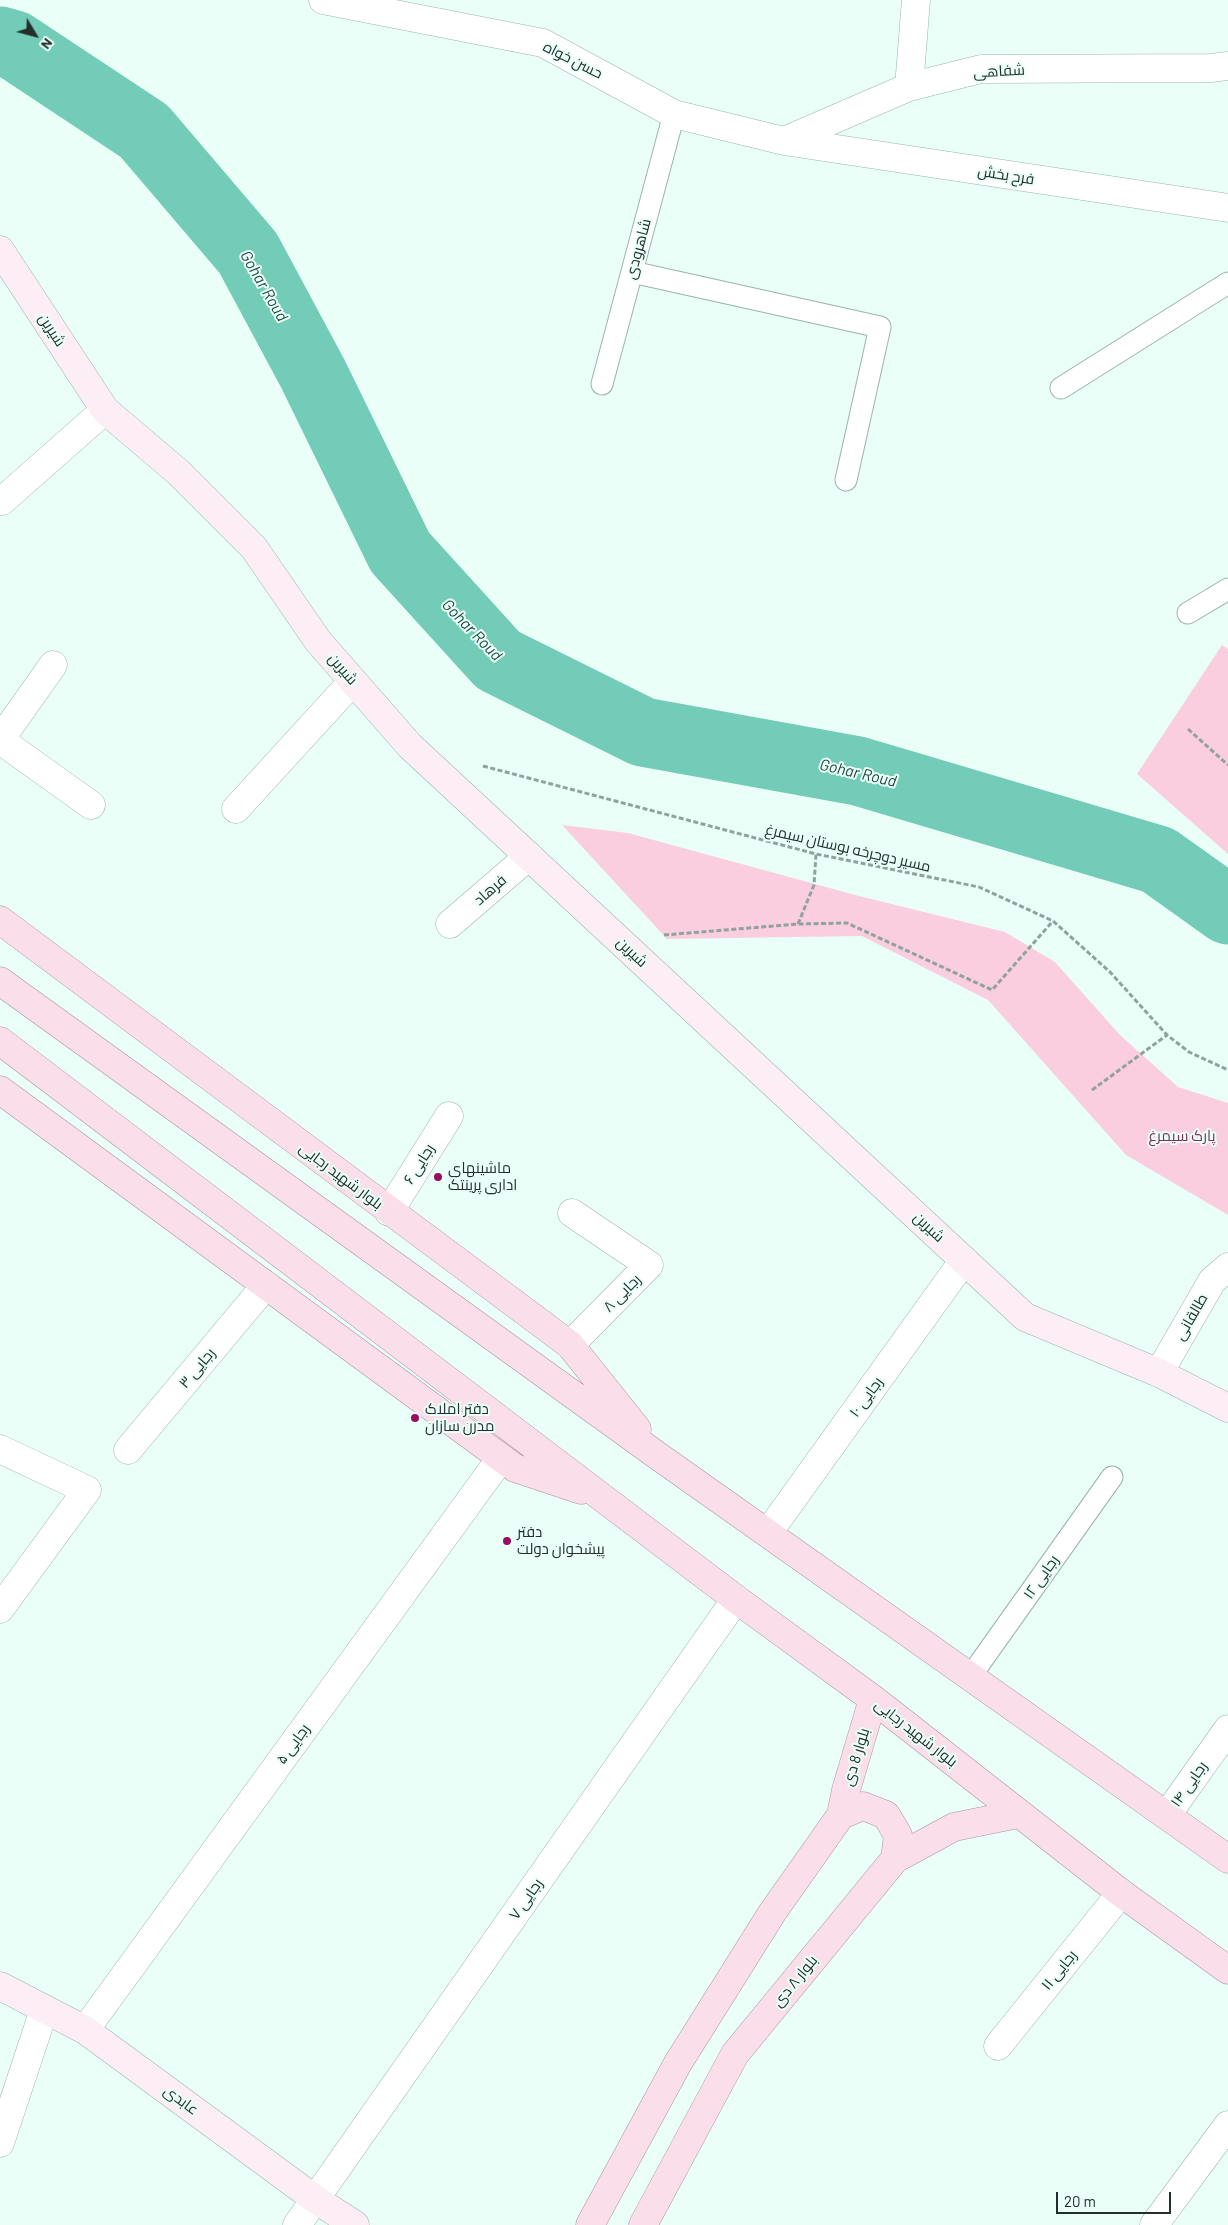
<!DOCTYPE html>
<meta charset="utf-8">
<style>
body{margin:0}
#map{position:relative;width:1228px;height:2225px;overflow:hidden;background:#e9fff8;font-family:Barlow,sans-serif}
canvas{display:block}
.north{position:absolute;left:10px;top:10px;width:50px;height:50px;-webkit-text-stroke:4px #e9fff8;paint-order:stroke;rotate:127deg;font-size:14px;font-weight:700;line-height:20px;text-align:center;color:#242f2c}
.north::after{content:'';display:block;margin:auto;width:18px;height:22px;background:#242f2c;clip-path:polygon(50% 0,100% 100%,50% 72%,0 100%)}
.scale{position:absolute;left:1056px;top:2192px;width:115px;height:22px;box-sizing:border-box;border:2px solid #242f2c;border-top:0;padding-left:6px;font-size:15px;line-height:18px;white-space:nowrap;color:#242f2c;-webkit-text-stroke:4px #e9fff8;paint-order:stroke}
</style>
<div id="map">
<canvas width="1228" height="2225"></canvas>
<div class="north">N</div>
<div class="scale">20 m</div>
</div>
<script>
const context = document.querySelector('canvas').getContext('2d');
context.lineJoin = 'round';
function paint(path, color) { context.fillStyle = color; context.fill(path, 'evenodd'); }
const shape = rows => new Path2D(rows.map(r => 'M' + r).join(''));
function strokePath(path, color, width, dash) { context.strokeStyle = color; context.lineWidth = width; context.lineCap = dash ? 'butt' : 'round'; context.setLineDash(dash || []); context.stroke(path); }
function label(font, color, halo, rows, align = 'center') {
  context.font = font + ' Barlow,Cairo,sans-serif'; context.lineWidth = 4; context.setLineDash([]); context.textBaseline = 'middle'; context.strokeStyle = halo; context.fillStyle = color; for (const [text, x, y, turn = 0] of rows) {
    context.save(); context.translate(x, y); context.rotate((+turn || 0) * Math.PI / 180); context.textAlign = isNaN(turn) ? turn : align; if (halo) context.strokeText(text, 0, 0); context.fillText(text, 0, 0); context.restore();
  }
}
const green = shape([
 [1222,645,1228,649,1228,854,1137,774],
 [562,825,628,833,859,896,1005,932,1055,962,1120,1035,1178,1087,1228,1103,1228,1215,1126,1155,988,1000,862,936,667,939]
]);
const river = shape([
 [0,41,14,45,144,131,248,253,313,374,400,552,498,660,643,732,858,771,1158,860,1228,910]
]);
const path = shape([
 [1188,729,1228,765],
 [483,766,816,854,979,887,1053,921,1110,972,1167,1035,1189,1052,1228,1070],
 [798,924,814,885,816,854],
 [664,935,798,924,847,923,992,990,1053,921],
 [1092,1090,1167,1035]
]);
const lane = shape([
 [632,272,880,327,846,480],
 [602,384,674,114],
 [1061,388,1228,283],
 [1188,613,1228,589],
 [970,1677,1112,1477]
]);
const street = shape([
 [323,0,543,43,674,114,784,141,1228,208],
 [909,87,916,0],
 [784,141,909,87,981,69,1211,68,1228,66],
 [2,501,105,410],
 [0,740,91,805],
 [0,740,53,665],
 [236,809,353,681],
 [450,924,529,856],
 [389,1212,449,1116],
 [570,1345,649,1265,572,1213],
 [1159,1373,1212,1281,1228,1267],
 [0,1449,87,1490,0,1609],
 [128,1450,266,1285],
 [768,1533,964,1260],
 [1167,1815,1228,1729],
 [85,2030,501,1458],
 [998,2046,1121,1893],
 [0,2143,44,2010],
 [297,2225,736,1599],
 [1154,2225,1228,2125]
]);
const secondary = shape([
 [0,250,105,410,178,472,254,548,318,641,410,746,1025,1317,1159,1373,1228,1408],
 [0,1986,85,2030,315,2199,355,2225]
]);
const primary = shape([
 [0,920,570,1345,637,1429],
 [0,981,658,1456,1228,1859],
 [0,1041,736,1599,873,1699,1121,1893,1228,1970],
 [0,1090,515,1468,581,1490],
 [841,1815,863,1806,886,1815,898,1835,895,1859],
 [590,2225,678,2063,772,1913,841,1815,846,1790,873,1699],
 [643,2225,735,2054,895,1859,954,1827,1018,1814]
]);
const markers = [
 [438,1177,5,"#990c5f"],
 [415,1418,5,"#990c5f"],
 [507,1541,5,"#990c5f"]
];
const streetNames = [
 ["حسن خواه",573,60,27],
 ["شفاهی",999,71,-3],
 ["فرح بخش",1006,175,9],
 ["شاهرودی",638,249,-75],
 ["شیرین",52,330,57],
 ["شیرین",343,669,49],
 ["مسیر دوچرخه بوستان سیمرغ",848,848,13],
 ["فرهاد",490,890,-41],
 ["شیرین",632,952,43],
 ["رجایی ۶",419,1164,-58],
 ["بلوار شهید رجایی",341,1176,37],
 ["شیرین",929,1227,43],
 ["رجایی ۸",622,1293,-45],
 ["طالقانی",1191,1317,-60],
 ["رجایی ۳",197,1368,-50],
 ["رجایی ۱۰",866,1397,-54],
 ["رجایی ۱۲",1041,1577,-55],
 ["بلوار شهید رجایی",916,1733,38],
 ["رجایی ۵",293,1744,-54],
 ["بلوار 8 دی",856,1757,-73],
 ["رجایی ۱۴",1189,1784,-55],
 ["رجایی ۷",526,1899,-55],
 ["رجایی ۱۱",1059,1970,-51],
 ["بلوار ۸ دی",795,1981,-51],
 ["عابدی",181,2100,36]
];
const parkNames = [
 ["پارک سیمرغ",1182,1136]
];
const poiNames = [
 ["ماشینهای",448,1168],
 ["اداری پرینتک",448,1185],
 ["دفتر املاک",425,1409],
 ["مدرن سازان",425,1426],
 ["دفتر",517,1532],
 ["پیشخوان دولت",517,1549]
];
const waterNames = [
 ["Gohar Roud",264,286,60],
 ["Gohar Roud",472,630,46],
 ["Gohar Roud",858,773,13]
];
paint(green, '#facedf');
strokePath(river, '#72ccb7', 69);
strokePath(lane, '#99b4ac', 23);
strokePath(street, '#99b4ac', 29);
strokePath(secondary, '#99b4ac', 29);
strokePath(primary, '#ac929d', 29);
strokePath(path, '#91a29d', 3, [5, 2.5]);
strokePath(lane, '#fff', 21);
strokePath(street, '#fff', 28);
strokePath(secondary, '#fceef4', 28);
strokePath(primary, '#fadee9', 28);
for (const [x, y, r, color] of markers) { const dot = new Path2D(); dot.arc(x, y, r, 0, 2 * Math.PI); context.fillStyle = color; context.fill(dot); strokePath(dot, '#e9fff8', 2); }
label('15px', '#242f2c', '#e9fff8', streetNames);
label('15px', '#812e58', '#e9fff8', parkNames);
label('15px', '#242f2c', '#e9fff8', poiNames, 'left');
label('italic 16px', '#1e473e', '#e9fff8', waterNames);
</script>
